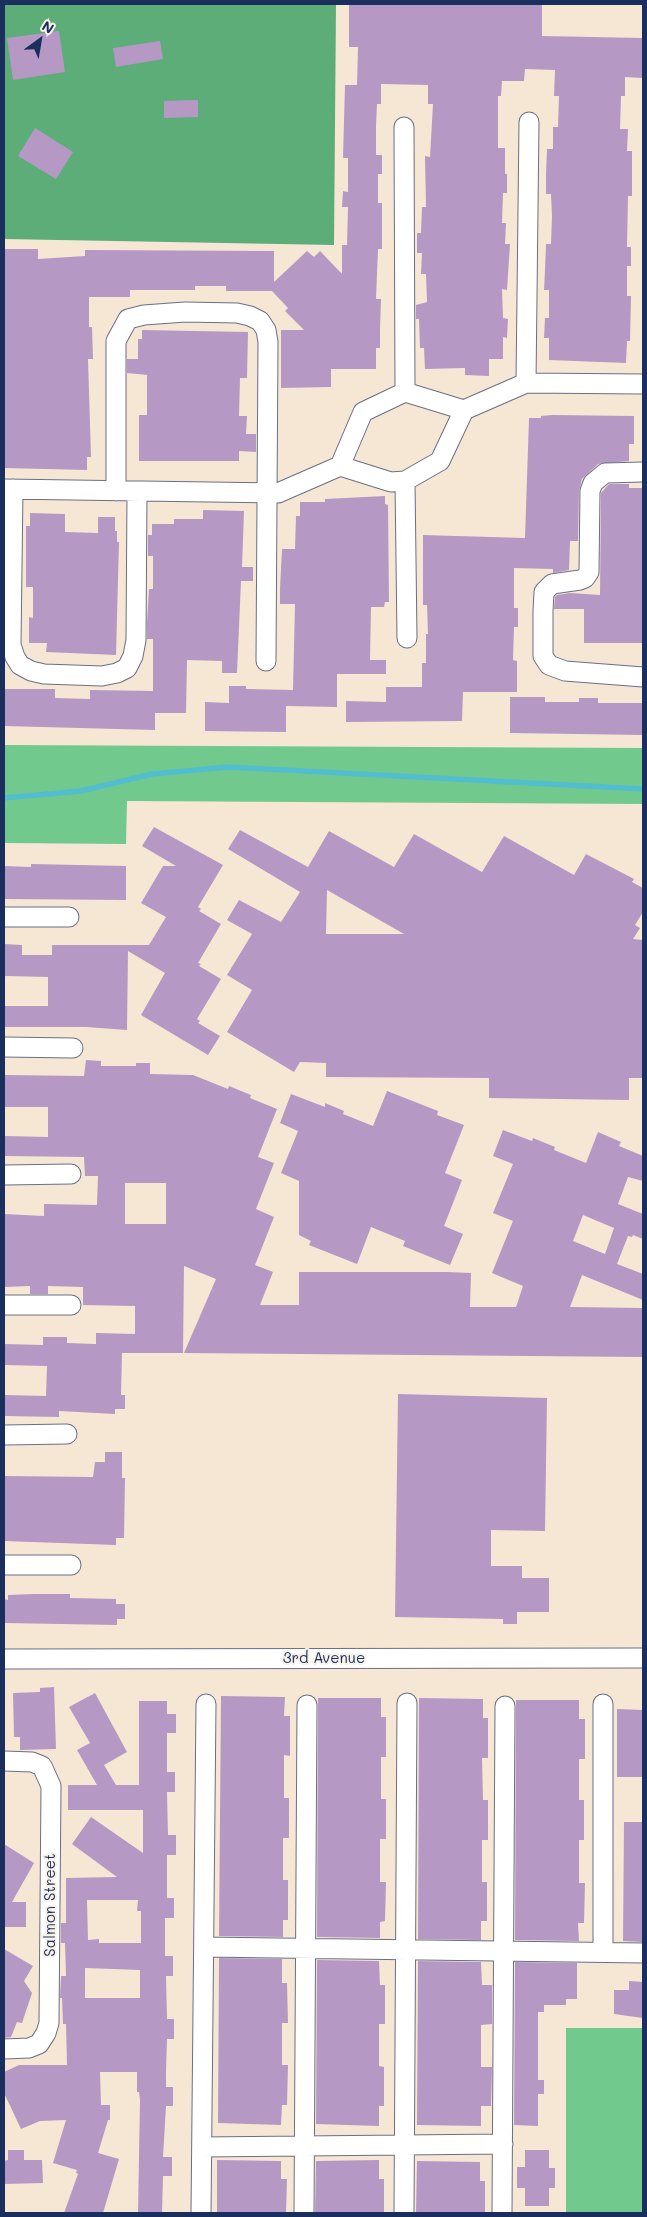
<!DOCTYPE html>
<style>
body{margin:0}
#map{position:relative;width:647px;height:2217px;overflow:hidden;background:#f6e7d4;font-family:Mali,sans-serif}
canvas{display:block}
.frame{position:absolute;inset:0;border:5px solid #1b2f5e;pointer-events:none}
.north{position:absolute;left:15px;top:15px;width:50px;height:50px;-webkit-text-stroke:4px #f7f3e8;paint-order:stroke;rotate:32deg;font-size:14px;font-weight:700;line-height:20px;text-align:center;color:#1b2f5e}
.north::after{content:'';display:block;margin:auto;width:18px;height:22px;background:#1b2f5e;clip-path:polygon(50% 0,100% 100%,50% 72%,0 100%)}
</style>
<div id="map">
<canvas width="647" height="2217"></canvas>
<div class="frame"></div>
<div class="north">N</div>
</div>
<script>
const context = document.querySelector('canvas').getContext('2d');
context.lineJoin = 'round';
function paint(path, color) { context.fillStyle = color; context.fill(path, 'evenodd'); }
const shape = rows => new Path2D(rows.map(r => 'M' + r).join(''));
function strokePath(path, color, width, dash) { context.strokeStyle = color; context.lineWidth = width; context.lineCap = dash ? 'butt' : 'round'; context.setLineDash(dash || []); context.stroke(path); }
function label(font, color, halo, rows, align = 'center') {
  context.font = font + ' Mali,sans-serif'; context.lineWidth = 4; context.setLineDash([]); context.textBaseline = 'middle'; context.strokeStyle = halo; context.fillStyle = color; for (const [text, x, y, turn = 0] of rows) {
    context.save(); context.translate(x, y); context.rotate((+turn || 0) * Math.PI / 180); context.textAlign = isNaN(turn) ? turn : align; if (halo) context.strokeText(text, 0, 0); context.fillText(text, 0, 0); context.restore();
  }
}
const green = shape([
 [4,745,643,748,643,804,127,801,126,844,4,843],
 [566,2028,643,2028,643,2213,566,2213]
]);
const forest = shape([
 [4,4,336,4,334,245,4,239]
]);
const stream = shape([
 [4,798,81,791,152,774,228,767,643,789]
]);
const building = shape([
 [349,4,542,4,542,36,643,38,643,78,625,77,625,96,621,96,620,129,628,129,627,151,632,151,632,196,628,196,627,247,631,247,631,266,627,266,627,296,631,296,630,341,627,341,626,363,549,360,549,338,544,338,545,318,549,318,549,290,544,290,545,270,546,244,551,244,552,216,551,194,546,194,546,174,547,149,553,149,553,127,558,127,559,96,554,96,555,70,525,69,524,81,502,81,501,96,498,96,498,148,505,148,505,174,507,174,507,193,503,193,502,223,506,223,505,244,510,244,507,290,502,289,503,318,508,319,507,338,503,337,503,359,489,359,489,376,465,375,465,368,425,369,424,348,420,348,419,319,416,319,416,305,427,302,426,274,421,274,422,253,417,253,417,233,421,233,422,207,426,207,425,156,430,157,433,104,428,104,428,85,381,84,381,104,377,104,376,126,376,155,382,155,382,174,378,174,378,203,382,203,382,249,378,249,376,299,381,299,380,329,380,348,376,348,376,369,331,369,331,387,281,388,281,330,304,330,285,311,288,308,272,291,226,291,226,286,195,286,195,290,130,290,130,297,89,297,89,327,92,327,93,359,88,359,91,457,87,457,87,470,4,468,4,249,38,249,38,259,85,256,85,250,274,251,274,282,307,251,314,257,320,251,342,274,342,245,347,245,348,207,342,207,343,191,348,192,348,158,343,158,345,85,357,85,358,47,349,47],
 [59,31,65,72,13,80,7,38],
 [160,41,163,59,116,67,113,48],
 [198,100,198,117,164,118,164,101],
 [35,128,73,152,56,179,18,156],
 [142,330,248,332,247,378,240,378,239,416,247,416,246,434,256,434,256,452,239,451,239,461,139,461,139,415,147,415,147,375,127,373,127,359,138,359,138,339,142,339],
 [552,415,634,416,634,444,629,444,629,461,598,464,582,479,579,491,578,541,570,541,569,570,553,573,553,569,514,568,514,608,518,608,518,627,514,627,513,660,517,661,517,692,463,692,462,721,346,722,346,701,386,702,386,687,422,687,422,663,426,663,426,634,428,634,427,605,423,605,423,535,525,538,529,418,541,418,541,416],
 [609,484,629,484,629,488,643,488,643,643,584,643,584,609,554,609,555,597,557,595,570,593,600,595,601,493],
 [385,496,385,504,388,505,389,602,385,602,384,607,371,607,370,660,386,660,386,674,337,674,337,707,286,706,286,732,205,731,205,702,229,703,229,686,246,686,246,689,293,690,295,604,280,604,280,588,282,549,295,549,296,516,300,516,300,502,325,502,325,499],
 [203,510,244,511,242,567,253,567,253,581,241,581,237,673,222,673,222,661,187,660,186,713,155,713,155,730,4,726,5,689,55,689,55,698,90,699,90,690,153,691,153,639,147,639,147,622,149,589,153,589,153,556,148,556,148,535,152,535,152,524,174,524,174,519,203,519],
 [30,513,65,514,65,532,98,533,98,517,115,517,115,531,117,531,117,542,119,542,116,655,46,652,47,643,29,643,29,617,33,618,33,587,26,587,26,526,30,526],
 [510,697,545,697,545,702,579,702,579,698,598,698,598,703,643,703,643,735,510,733],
 [154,827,223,865,198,907,201,909,199,911,221,924,198,963,201,964,199,966,221,979,197,1019,200,1021,198,1023,220,1036,208,1055,141,1015,165,973,128,951,127,1030,86,1027,4,1027,4,1006,48,1006,48,977,4,976,4,944,22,945,22,955,52,955,52,945,149,945,166,917,141,903,163,866,176,866,142,846],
 [240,830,308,867,329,831,394,867,414,834,482,872,504,836,574,875,586,854,634,879,632,882,643,888,643,912,635,925,640,928,633,939,643,940,643,1078,629,1078,629,1100,489,1098,489,1078,326,1077,326,1063,300,1062,294,1072,227,1032,252,990,227,975,252,934,227,920,239,900,281,922,300,892,228,849],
 [327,890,404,934,326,934],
 [31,864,126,866,126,900,4,899,4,866,31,867],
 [86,1060,101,1061,101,1066,136,1066,136,1063,150,1063,150,1074,193,1075,228,1089,229,1086,251,1095,250,1098,277,1109,258,1157,274,1163,256,1209,274,1217,255,1265,273,1272,260,1305,299,1305,299,1272,447,1272,471,1273,470,1307,516,1307,523,1286,492,1273,513,1221,493,1213,513,1164,493,1156,503,1130,532,1141,533,1138,555,1147,554,1150,586,1163,598,1132,621,1142,619,1146,643,1156,643,1181,628,1177,618,1204,643,1214,643,1239,633,1235,632,1237,628,1236,617,1264,643,1274,643,1300,582,1275,570,1307,643,1308,643,1357,184,1353,216,1279,184,1266,183,1353,122,1353,121,1395,125,1395,125,1409,115,1409,115,1414,59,1411,59,1417,4,1416,4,1395,46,1396,47,1366,4,1365,4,1344,43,1345,43,1337,67,1337,67,1343,96,1344,96,1333,135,1334,135,1306,83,1305,83,1287,48,1286,48,1294,30,1294,30,1286,4,1287,4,1214,44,1216,44,1204,97,1205,98,1176,85,1176,84,1157,4,1156,4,1136,48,1137,48,1107,4,1107,4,1075,84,1076],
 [125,1183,166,1183,166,1224,125,1224],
 [583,1215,614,1228,605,1254,573,1241],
 [387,1091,438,1111,437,1115,464,1125,445,1173,462,1180,444,1226,463,1234,450,1265,403,1246,405,1241,371,1227,357,1264,309,1245,311,1241,299,1235,299,1181,281,1173,298,1131,280,1123,291,1094,325,1107,325,1103,344,1111,343,1114,373,1126],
 [398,1394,547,1398,545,1531,491,1530,491,1566,522,1566,522,1578,549,1578,549,1612,517,1612,517,1624,503,1624,503,1619,395,1617],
 [105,1452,122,1452,122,1478,125,1478,124,1538,116,1538,116,1545,4,1541,4,1476,93,1477,95,1462,105,1462],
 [34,1594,70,1594,70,1598,116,1599,116,1604,125,1604,125,1619,117,1619,117,1625,4,1623,4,1599,8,1600,8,1595],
 [54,1687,56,1749,20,1750,20,1737,14,1737,13,1693,40,1692,40,1688],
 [95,1693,127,1752,104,1765,116,1785,139,1785,139,1701,167,1701,167,1714,176,1714,176,1733,167,1733,167,1772,175,1772,175,1792,167,1792,168,1835,176,1835,176,1855,167,1855,167,1898,174,1898,174,1918,165,1918,165,1956,173,1956,173,1976,166,1976,167,2019,174,2019,174,2039,167,2039,166,2072,166,2087,173,2087,173,2106,166,2106,163,2157,172,2157,172,2176,163,2176,162,2213,138,2213,140,2100,139,2092,137,2092,137,2072,100,2072,101,2105,110,2105,110,2120,108,2120,98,2153,119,2159,103,2213,64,2213,78,2174,76,2173,77,2170,53,2163,66,2120,40,2121,21,2129,4,2093,4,2072,19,2065,67,2065,66,2024,63,2024,62,1998,60,1998,61,1976,66,1976,65,1943,61,1943,61,1923,66,1923,66,1878,117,1877,72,1844,91,1817,143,1853,143,1810,68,1810,68,1785,97,1785,77,1750,90,1743,69,1707],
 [87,1900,138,1900,137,1911,141,1911,141,1943,99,1943,99,1939,88,1940],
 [85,1968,140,1970,140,1998,85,1998],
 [221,1696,285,1697,284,1716,290,1716,290,1756,284,1755,284,1798,289,1798,289,1838,283,1838,283,1880,288,1880,288,1920,283,1920,283,1937,219,1936],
 [318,1698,381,1698,381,1717,386,1717,386,1757,381,1757,381,1799,386,1799,386,1839,380,1839,380,1882,386,1882,385,1921,380,1922,380,1938,317,1937],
 [419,1698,483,1699,483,1718,488,1718,488,1758,482,1758,483,1800,488,1800,488,1840,482,1840,482,1882,487,1882,487,1921,481,1921,481,1940,418,1939],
 [516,1700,579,1700,579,1719,585,1719,585,1759,579,1759,579,1800,584,1800,584,1840,579,1840,579,1883,585,1883,584,1923,578,1923,579,1941,515,1940],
 [617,1709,643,1710,643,1777,617,1777],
 [624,1822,643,1822,643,1942,623,1941],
 [4,1844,34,1863,12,1902,26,1902,26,1927,4,1927],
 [4,1949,33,1966,24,1981,32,1993,22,2023,17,2022,11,2037,4,2038],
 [219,1958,282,1959,282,1983,287,1983,288,2023,282,2023,282,2065,288,2065,287,2105,282,2105,281,2125,218,2123],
 [317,1960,379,1961,380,1985,385,1985,385,2024,379,2024,379,2066,384,2067,384,2106,379,2106,379,2126,316,2124],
 [418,1961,481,1962,482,1985,492,1985,492,2024,481,2025,481,2067,492,2067,491,2106,481,2106,481,2126,417,2125],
 [515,1962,577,1963,577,1999,566,1999,566,2005,544,2005,544,2012,538,2012,538,2080,544,2080,544,2094,538,2094,538,2126,514,2125],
 [629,1981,643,1982,643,2018,614,2014,614,1990,629,1990],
 [8,2150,24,2150,24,2160,42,2160,43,2183,4,2184,4,2161,8,2160],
 [525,2150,549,2150,549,2168,555,2168,555,2188,549,2188,549,2206,525,2206,525,2188,517,2188,517,2167,525,2167],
 [217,2160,281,2161,281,2179,287,2179,286,2213,217,2213],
 [379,2160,379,2179,384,2179,384,2213,315,2213,316,2161],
 [417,2161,480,2162,480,2181,485,2181,485,2213,416,2213]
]);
const street = shape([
 [404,127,405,392],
 [526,383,529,122],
 [464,410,526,383,643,384],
 [340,466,391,482,405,481,440,461,464,410],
 [643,472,605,473,593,483,590,491,589,572,585,578,580,580,552,584,544,592,543,611,543,656,549,665,565,671,643,677],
 [405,481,407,638],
 [4,489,278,493,340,466,363,412,405,392,464,410],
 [13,489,11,645,15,657,20,665,31,671,44,674,102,676,117,673,127,668,133,656,136,640,137,493],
 [116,491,116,341,128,319,144,315,185,312,237,313,250,316,260,321,266,330,268,342,266,661],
 [4,917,69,917],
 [4,1047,73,1048],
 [4,1175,71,1174],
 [4,1305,71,1305],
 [4,1435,67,1434],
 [4,1565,71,1565],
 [4,1659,643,1658],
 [4,1761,32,1762,42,1766,51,1786,49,2023,46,2033,39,2044,29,2048,4,2049],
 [204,1947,643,1953],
 [603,1952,603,1704],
 [202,2147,503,2144],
 [201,2213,206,1704],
 [304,2213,307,1705],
 [404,2213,407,1703],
 [502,2213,505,1706]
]);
const streetNames = [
 ["3rd Avenue",324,1658],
 ["Salmon Street",50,1905,-90]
];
paint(green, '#72c98e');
paint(forest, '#5dad79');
strokePath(stream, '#52becd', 5.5);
paint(building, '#b698c5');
strokePath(street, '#686f87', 21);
strokePath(street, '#fff', 19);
label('15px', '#1b2f5e', '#f7f3e8', streetNames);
</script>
